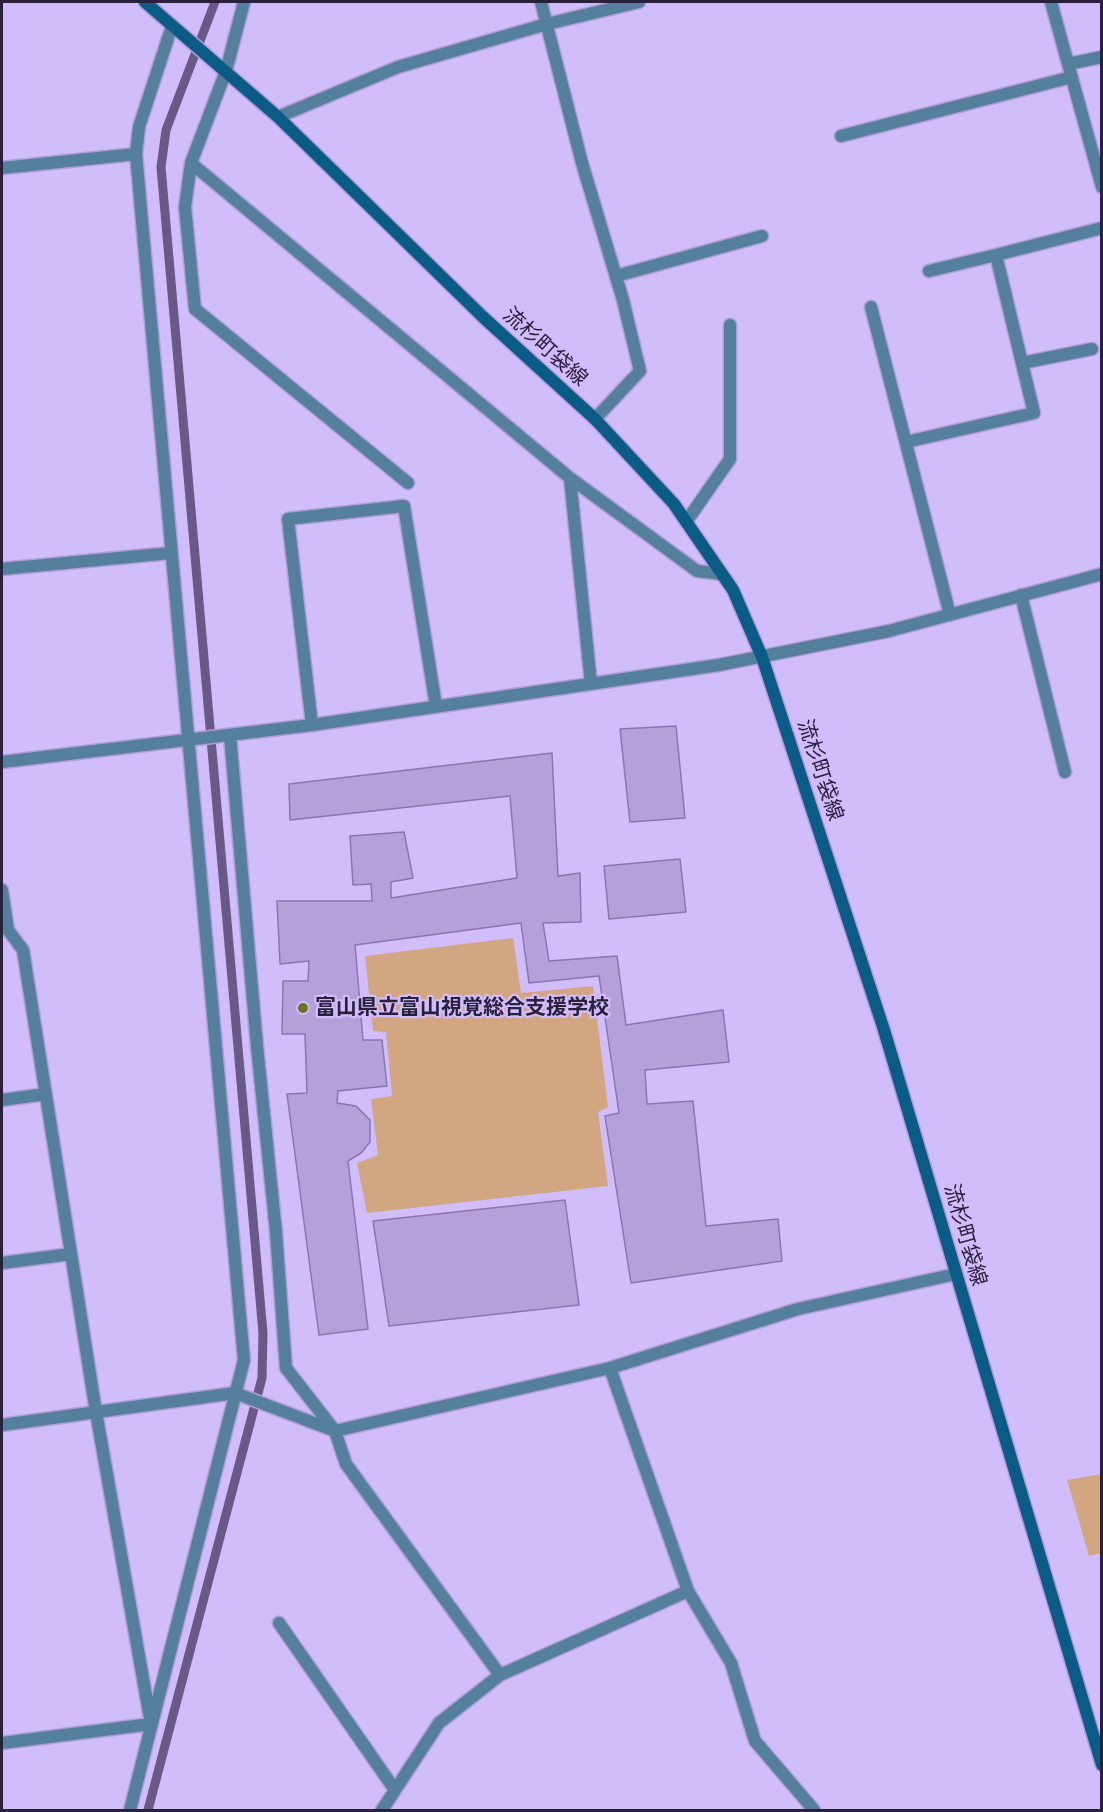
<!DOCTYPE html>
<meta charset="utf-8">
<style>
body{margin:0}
#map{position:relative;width:1103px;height:1812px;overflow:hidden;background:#d1bcfc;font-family:Quicksand,sans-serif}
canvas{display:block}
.frame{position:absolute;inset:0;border:3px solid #292039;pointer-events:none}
</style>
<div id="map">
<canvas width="1103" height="1812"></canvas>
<div class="frame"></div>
</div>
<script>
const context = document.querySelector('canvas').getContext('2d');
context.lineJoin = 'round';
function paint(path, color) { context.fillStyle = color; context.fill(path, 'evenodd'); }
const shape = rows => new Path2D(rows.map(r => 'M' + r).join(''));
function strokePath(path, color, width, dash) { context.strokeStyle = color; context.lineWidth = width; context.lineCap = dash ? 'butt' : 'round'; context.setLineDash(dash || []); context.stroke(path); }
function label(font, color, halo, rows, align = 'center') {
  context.font = font + ' Quicksand,"Noto Sans JP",sans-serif'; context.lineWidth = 4.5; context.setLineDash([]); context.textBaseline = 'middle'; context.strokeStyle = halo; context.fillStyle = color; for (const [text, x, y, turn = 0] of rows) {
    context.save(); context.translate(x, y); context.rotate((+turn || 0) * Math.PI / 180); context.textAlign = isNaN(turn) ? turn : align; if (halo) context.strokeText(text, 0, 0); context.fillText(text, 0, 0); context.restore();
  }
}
const green = shape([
 [513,938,521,993,593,986,608,1107,598,1112,608,1186,367,1213,357,1163,378,1155,371,1099,392,1096,386,1032,373,1031,365,956],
 [1101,1474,1101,1553,1089,1556,1067,1480]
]);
const stream = shape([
 [148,1810,262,1378,263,1333,161,167,166,130,215,2]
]);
const building = shape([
 [676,726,685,818,630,822,620,729,676,726],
 [552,753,558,876,580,873,581,922,543,923,549,961,617,956,626,1025,723,1010,729,1062,645,1070,647,1104,693,1101,706,1226,778,1219,782,1261,631,1283,605,1116,619,1113,599,976,529,983,521,923,355,945,363,1040,382,1040,387,1086,338,1091,337,1103,356,1106,370,1120,370,1142,361,1153,348,1161,368,1329,319,1335,287,1094,307,1093,305,1034,282,1034,283,981,308,981,309,961,280,964,277,901,372,901,371,884,353,885,350,836,404,832,413,878,391,882,391,898,517,878,510,796,290,820,289,784,552,753],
 [680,859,686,912,609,919,604,866,680,859],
 [565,1200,579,1305,389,1326,373,1221,565,1200]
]);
const street = shape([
 [541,2,582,163,623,300,640,371,595,419],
 [1051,2,1102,187],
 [1068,64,1102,57],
 [278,117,398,67,547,24,639,2],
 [841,136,1072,77],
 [191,163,226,71,244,2],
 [2,168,136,154,139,127,172,26],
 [929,271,996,255],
 [616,276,762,236],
 [871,307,950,615],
 [1022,363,1092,349],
 [906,442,1034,413,996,255,1102,228],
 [570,478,697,571,722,574],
 [408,483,195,309,185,207,191,163,570,478,591,684],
 [686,522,730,459,730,325],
 [2,569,171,553],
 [1021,595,1065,772],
 [312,725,288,519,404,506,436,706],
 [230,735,257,1046,276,1232,286,1368,335,1431,346,1464,500,1675],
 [2,762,312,725,719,665,889,631,1102,574],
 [2,890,8,930,23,950,96,1412,151,1724,2,1743],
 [2,1100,46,1094],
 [2,1263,71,1254],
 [2,1425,235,1393,335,1431,610,1368],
 [279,1623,395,1790],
 [130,1810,244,1360,136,154],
 [382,1810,439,1723,500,1675,688,1591],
 [814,1810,755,1741,731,1663,688,1591,610,1368,798,1309,956,1274]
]);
const secondary = shape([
 [145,2,278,117,483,317,595,419,674,504,733,590,762,657,884,1030,1102,1765]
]);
const markers = [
 [303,1008,6,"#647421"]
];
const streetNames = [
 ["流杉町袋線",545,347,42],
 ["流杉町袋線",820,770,72],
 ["流杉町袋線",965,1235,74]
];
const poiNames = [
 ["富山県立富山視覚総合支援学校",315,1008]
];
paint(green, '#d3a682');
strokePath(stream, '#695987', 9);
paint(building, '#b4a1db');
strokePath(building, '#8a75b1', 1.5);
strokePath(street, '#af9dd5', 15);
strokePath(secondary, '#af9dd5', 15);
strokePath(street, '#55809d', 12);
strokePath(secondary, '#0a5b85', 12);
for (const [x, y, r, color] of markers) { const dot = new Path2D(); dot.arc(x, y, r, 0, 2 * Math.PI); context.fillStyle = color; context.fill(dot); strokePath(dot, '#d1bcfc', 2); }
label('21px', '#292039', '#d1bcfc', streetNames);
label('bold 21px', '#292039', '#d1bcfc', poiNames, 'left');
</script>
